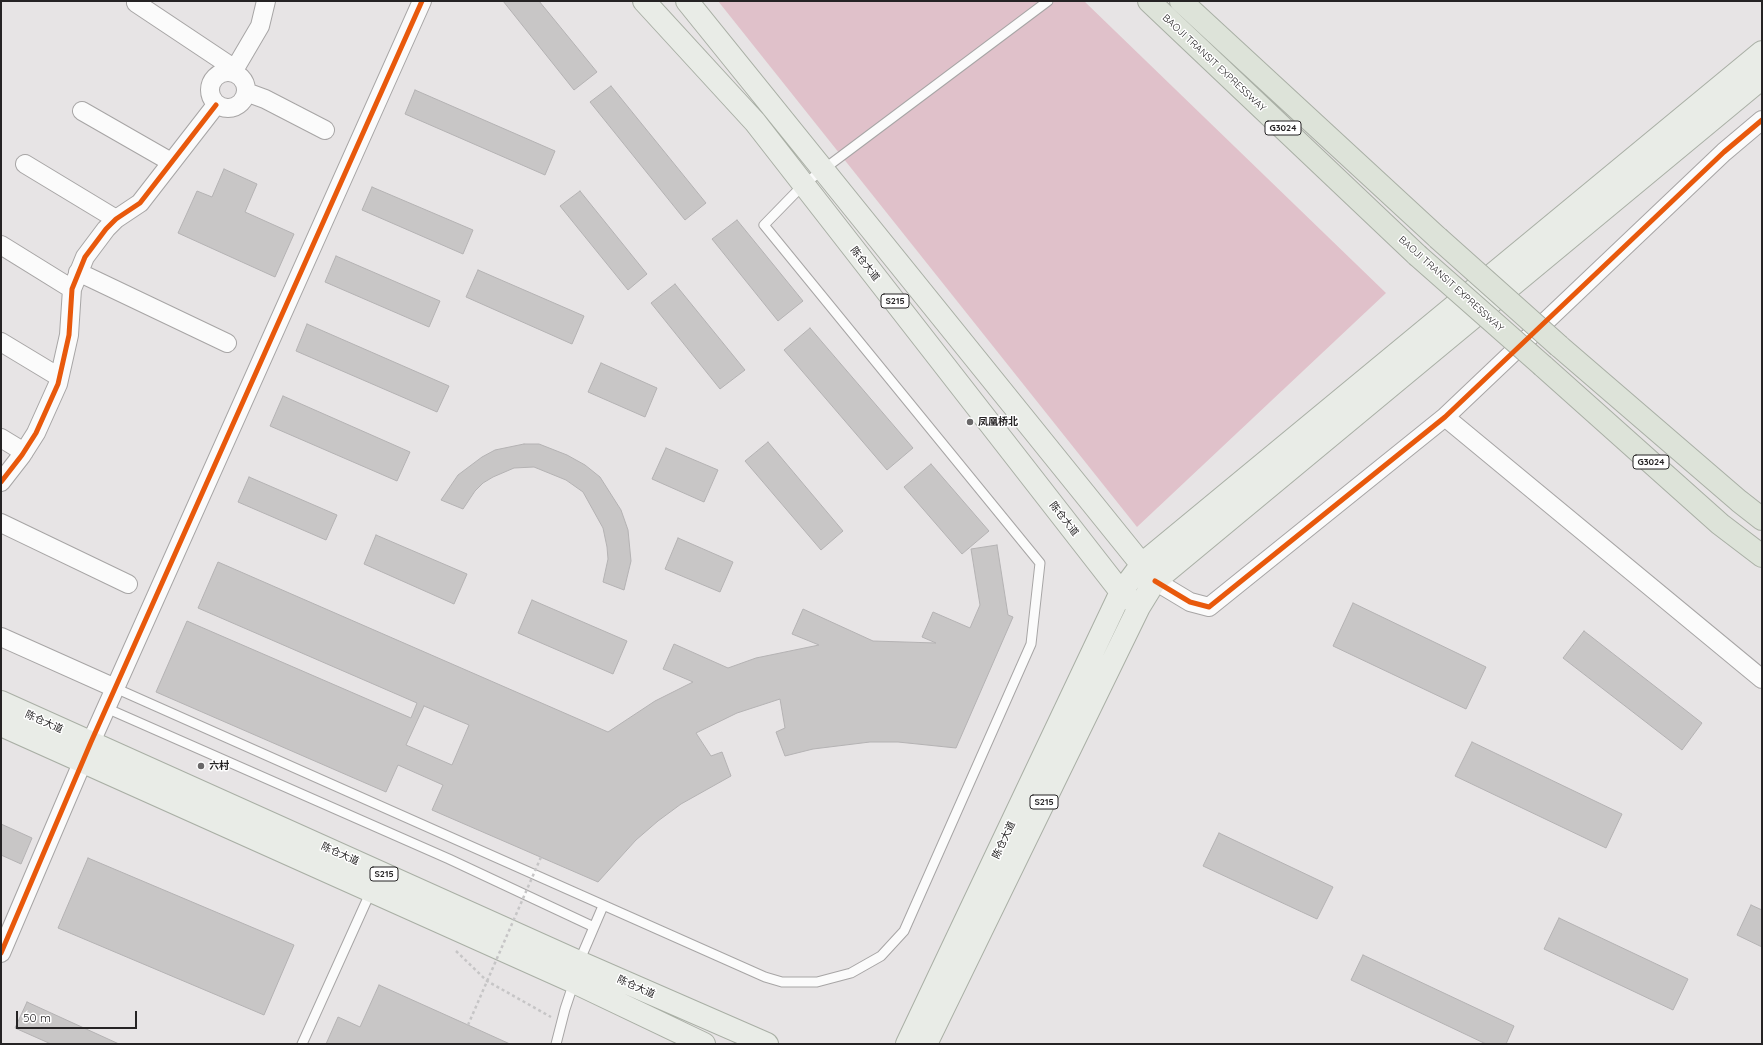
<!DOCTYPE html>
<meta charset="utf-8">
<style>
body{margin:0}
#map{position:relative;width:1763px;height:1045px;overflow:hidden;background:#e7e4e5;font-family:Quicksand,sans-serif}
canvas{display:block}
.frame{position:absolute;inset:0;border:2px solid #252324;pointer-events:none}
.scale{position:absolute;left:16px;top:1011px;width:121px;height:18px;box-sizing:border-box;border:2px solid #252324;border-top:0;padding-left:5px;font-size:12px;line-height:14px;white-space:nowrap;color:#252324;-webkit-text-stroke:3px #fff;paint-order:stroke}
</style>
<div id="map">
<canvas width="1763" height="1045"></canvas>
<div class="frame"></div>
<div class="scale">50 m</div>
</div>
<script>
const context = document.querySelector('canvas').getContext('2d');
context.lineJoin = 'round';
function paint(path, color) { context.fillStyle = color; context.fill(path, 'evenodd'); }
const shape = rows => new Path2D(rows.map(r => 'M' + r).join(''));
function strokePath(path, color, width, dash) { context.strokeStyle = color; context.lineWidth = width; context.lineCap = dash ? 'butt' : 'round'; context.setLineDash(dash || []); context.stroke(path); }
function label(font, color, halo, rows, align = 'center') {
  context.font = font + ' Quicksand,"Noto Sans SC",sans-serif'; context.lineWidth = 3; context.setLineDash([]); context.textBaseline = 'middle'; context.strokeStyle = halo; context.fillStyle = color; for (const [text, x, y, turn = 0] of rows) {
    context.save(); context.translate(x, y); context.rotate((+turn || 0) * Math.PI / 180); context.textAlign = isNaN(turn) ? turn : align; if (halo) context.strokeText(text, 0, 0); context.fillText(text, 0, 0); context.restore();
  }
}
const green = shape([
 [718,1,1084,1,1386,293,1137,527]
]);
const building = shape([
 [503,1,539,1,597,72,574,90,503,1],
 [611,86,706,203,685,220,590,102,611,86],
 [415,90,555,151,545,175,405,114,415,90],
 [224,169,257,184,245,212,294,234,275,277,178,233,197,191,212,197,224,169],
 [372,187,473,230,463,254,362,210,372,187],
 [580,191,647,274,628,290,560,206,580,191],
 [737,220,803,301,778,321,712,239,737,220],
 [336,256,440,301,429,327,325,282,336,256],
 [478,270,584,316,572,344,466,297,478,270],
 [675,284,745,370,720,389,651,303,675,284],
 [307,324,449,386,437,412,296,351,307,324],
 [810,328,913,448,887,470,784,350,810,328],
 [601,363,657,388,645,417,588,392,601,363],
 [283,396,410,452,397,481,270,426,283,396],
 [768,442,843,531,821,550,745,461,768,442],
 [524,444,539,444,567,455,585,465,600,477,621,510,628,530,631,561,624,590,603,582,608,559,607,547,603,528,583,492,566,480,534,467,514,468,493,477,483,483,475,491,463,509,441,500,458,475,482,457,495,450,524,444],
 [666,448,718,470,704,502,652,479,666,448],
 [931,464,989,531,962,554,904,487,931,464],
 [249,477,337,515,326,540,238,502,249,477],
 [376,535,467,574,454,604,364,564,376,535],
 [678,538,733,562,720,592,665,569,678,538],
 [997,545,1008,615,1013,617,956,748,898,742,870,742,813,749,785,756,776,732,785,728,780,699,737,713,696,733,711,756,722,752,731,776,681,804,658,821,636,840,598,882,432,810,443,785,398,765,386,792,156,692,187,621,411,718,417,703,198,608,218,562,608,732,655,701,693,682,663,669,674,644,728,668,756,658,819,645,792,634,803,609,873,641,936,643,922,637,933,612,970,628,980,605,971,549,997,545],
 [424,706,469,725,452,765,406,745,424,706],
 [532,600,627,641,613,674,518,633,532,600],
 [1353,603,1486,667,1466,709,1333,646,1353,603],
 [1584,631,1702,723,1682,750,1563,658,1584,631],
 [1472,742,1622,814,1606,848,1455,776,1472,742],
 [1,824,32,838,21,864,1,855,1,824],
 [1219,833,1333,887,1317,919,1203,866,1219,833],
 [88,858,294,945,264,1015,58,928,88,858],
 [1751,905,1762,910,1762,947,1737,935,1751,905],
 [1559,918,1688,979,1673,1010,1544,949,1559,918],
 [1363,955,1514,1026,1506,1044,1486,1044,1351,980,1363,955],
 [379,985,468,1025,510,1044,326,1044,338,1017,360,1027,379,985],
 [27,1002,119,1044,51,1044,15,1028,27,1002]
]);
const path = shape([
 [456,951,487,981,551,1017]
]);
const service = shape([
 [115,688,765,977,782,982,817,982,851,973,881,956,904,931,1031,644,1040,563,764,225,804,184,1048,1],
 [106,708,449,859,594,927],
 [579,962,603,906],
 [302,1044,371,891],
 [556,1044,565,1009,574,982]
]);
const minor = shape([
 [137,1,136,3,235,69],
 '210 90a18 18 0 1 1 36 0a18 18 0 1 1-36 0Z',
 [233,72,260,26,266,1],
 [246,92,265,99,325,130],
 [82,111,171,162],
 [25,164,116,219],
 [1,245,72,289],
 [78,272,227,343],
 [1,342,59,377],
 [1445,417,1762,679],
 [1,438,24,452],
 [1,482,22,455,36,433,58,384,69,335,72,289,85,257,106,229,116,219,140,203,216,105],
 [1,523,128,584],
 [1155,581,1190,602,1209,607,1445,417,1724,152,1762,120],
 [1,637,115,688],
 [1,953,91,742,422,1]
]);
const primary = shape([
 [644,1,755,122,1121,592,1131,600],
 [687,1,1155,581,1139,607,926,1044],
 [1155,581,1762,78],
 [1,702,579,962,767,1044],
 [1,725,574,982,704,1044],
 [907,1044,1121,592,1142,564,1762,52]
]);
const motorway = shape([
 [1149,1,1417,255],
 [1181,1,1438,238],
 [1559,346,1739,501,1762,519],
 [1543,366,1720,524,1762,556]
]);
const pathBridge = shape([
 [468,1025,541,857]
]);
const motorwayBridge = shape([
 [1438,238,1559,346],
 [1417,255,1543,366]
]);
const cycleway = shape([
 [1,482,22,455,36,433,58,384,69,335,72,289,85,257,106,229,116,219,140,203,216,105],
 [1155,581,1190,602,1209,607,1445,417,1724,152,1762,120],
 [1,953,91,742,422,1]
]);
const markers = [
 [970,422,4,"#696768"],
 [201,766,4,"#696768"]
];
const shields = [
 [1283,128,36],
 [895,301,28],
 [1651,462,36],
 [1044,802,28],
 [384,874,28]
];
const shieldNames = [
 ["G3024",1283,128],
 ["S215",895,301],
 ["G3024",1651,462],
 ["S215",1044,802],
 ["S215",384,874]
];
const streetNames = [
 ["BAOJI TRANSIT EXPRESSWAY",1214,63,43],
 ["陈仓大道",865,264,52],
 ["BAOJI TRANSIT EXPRESSWAY",1451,284,42],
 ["陈仓大道",1064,519,52],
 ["陈仓大道",44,722,24],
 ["陈仓大道",1004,840,-65],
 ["陈仓大道",340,854,24],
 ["陈仓大道",636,987,24]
];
const poiNames = [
 ["凤凰桥北",978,422],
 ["六村",209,766]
];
paint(green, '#e0c1ca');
paint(building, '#c8c6c6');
strokePath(building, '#b4b2b3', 1);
strokePath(service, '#a7a5a5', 11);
strokePath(minor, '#a7a5a5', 20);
strokePath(primary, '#a9afa5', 24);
strokePath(motorway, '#a9afa5', 24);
strokePath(path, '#c6c5c6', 2.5, [3, 3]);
strokePath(service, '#fbfbfb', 9);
strokePath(minor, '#fbfbfb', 18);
strokePath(primary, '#e9ece7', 22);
strokePath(motorway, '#dde3d9', 22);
strokePath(motorwayBridge, '#a9afa5', 24, []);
strokePath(pathBridge, '#c6c5c6', 2.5, [3, 3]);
strokePath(motorwayBridge, '#dde3d9', 22);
strokePath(cycleway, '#e8590c', 5);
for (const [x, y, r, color] of markers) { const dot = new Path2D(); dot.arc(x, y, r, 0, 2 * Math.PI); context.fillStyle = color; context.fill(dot); strokePath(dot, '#fff', 1.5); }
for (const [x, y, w] of shields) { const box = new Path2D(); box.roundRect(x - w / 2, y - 7, w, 14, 3); context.fillStyle = '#fff'; context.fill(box); strokePath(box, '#252324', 1); }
label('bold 9px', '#252324', null, shieldNames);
label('10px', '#252324', '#fff', streetNames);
label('bold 10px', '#252324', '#fff', poiNames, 'left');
</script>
